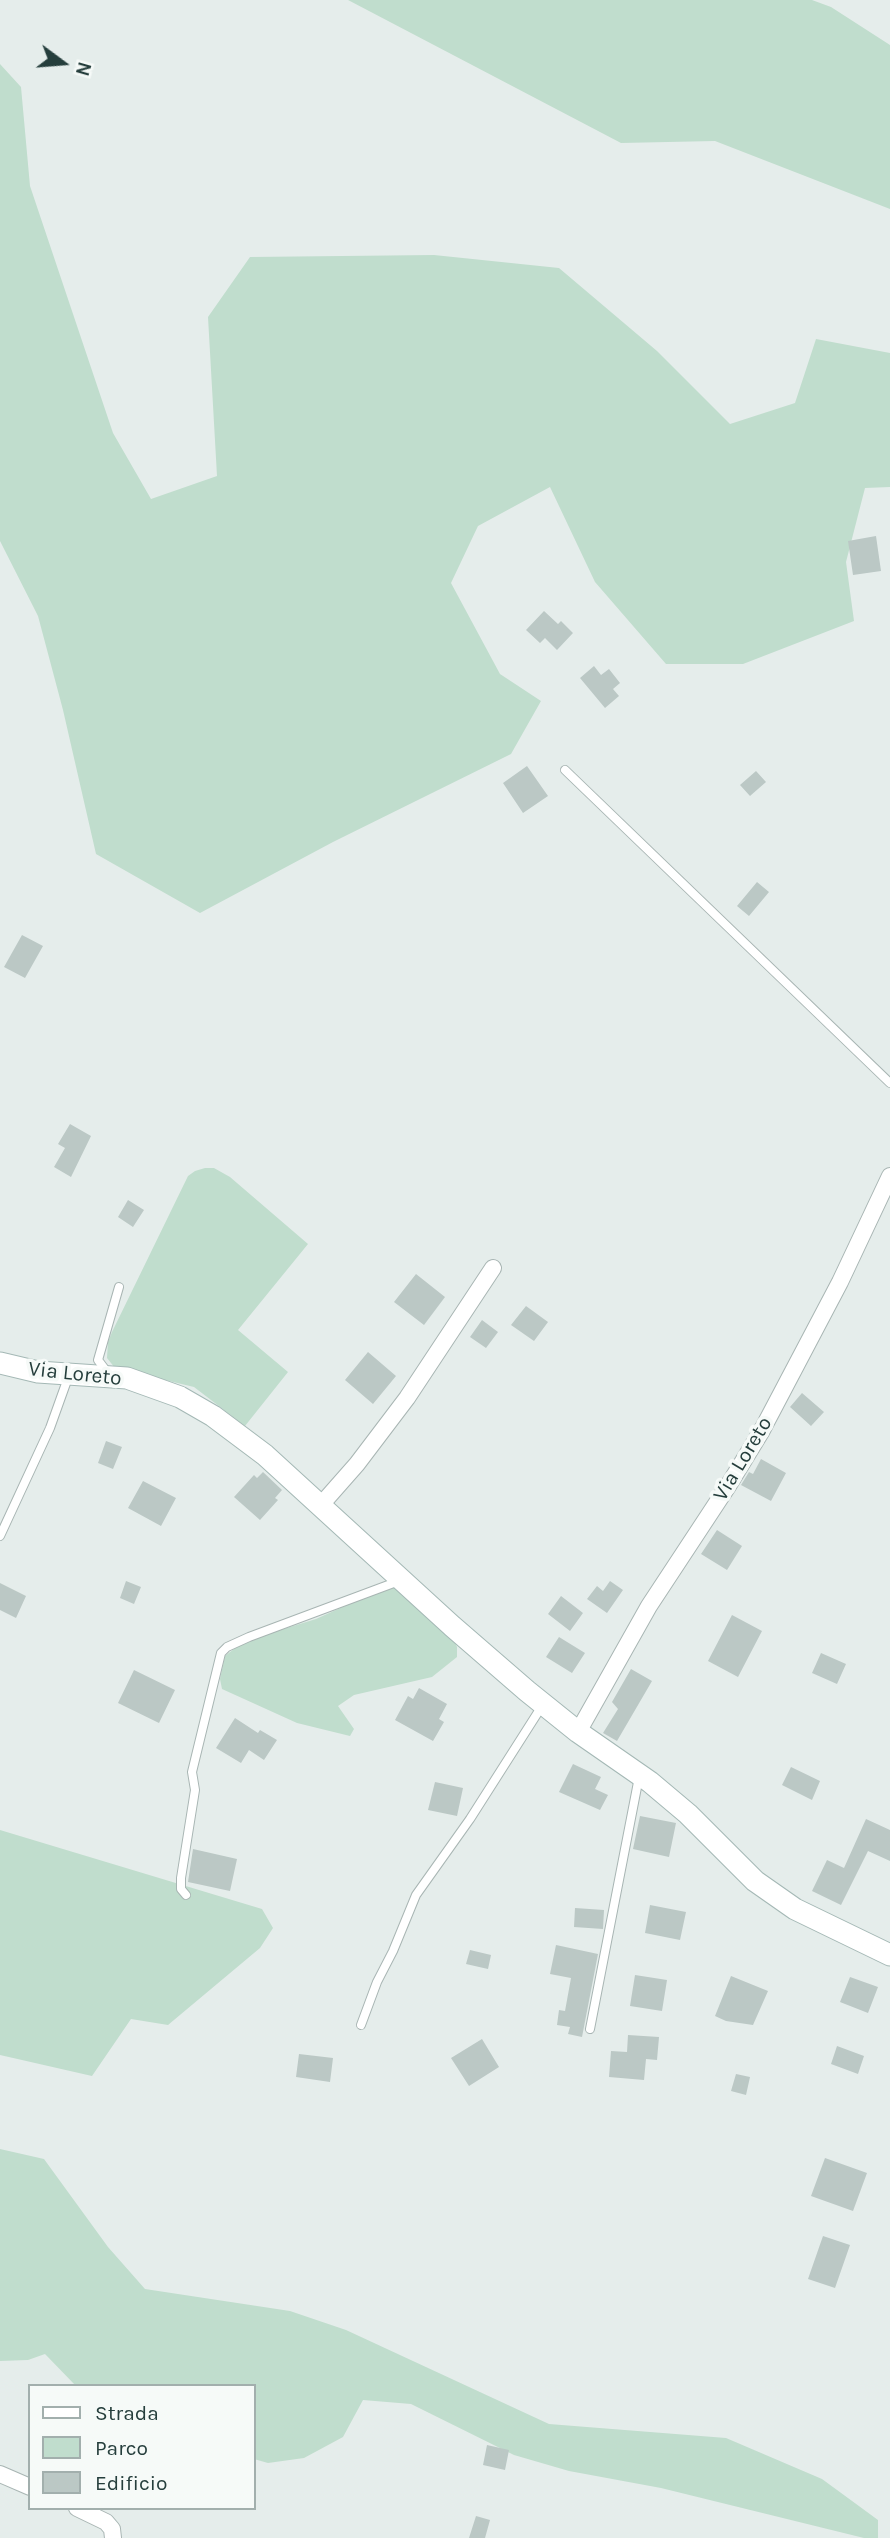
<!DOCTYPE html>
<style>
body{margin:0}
#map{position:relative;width:890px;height:2538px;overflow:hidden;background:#e5edeb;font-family:Karla,sans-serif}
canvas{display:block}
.legend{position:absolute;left:28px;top:2384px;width:228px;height:126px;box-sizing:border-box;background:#f6faf8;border:2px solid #a2afad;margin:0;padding:9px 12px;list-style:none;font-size:21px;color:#253e3c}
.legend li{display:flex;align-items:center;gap:14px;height:35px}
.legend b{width:35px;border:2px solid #a2afad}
.north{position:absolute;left:28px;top:28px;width:70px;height:70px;-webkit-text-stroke:5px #f6faf8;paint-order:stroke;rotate:106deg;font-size:19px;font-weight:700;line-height:28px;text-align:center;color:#253e3c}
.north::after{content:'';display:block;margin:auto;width:24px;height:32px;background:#253e3c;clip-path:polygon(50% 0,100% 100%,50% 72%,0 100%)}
</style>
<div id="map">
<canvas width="890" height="2538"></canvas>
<ul class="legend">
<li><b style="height:9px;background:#fff"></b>Strada</li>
<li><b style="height:19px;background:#c0ddcd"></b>Parco</li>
<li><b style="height:19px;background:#bbc8c5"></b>Edificio</li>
</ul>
<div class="north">N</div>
</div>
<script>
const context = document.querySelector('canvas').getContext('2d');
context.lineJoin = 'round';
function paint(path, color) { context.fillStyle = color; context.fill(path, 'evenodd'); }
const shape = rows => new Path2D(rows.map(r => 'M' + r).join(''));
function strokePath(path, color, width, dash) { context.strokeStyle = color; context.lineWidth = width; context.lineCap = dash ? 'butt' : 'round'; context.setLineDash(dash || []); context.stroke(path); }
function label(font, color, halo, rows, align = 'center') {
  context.font = font + ' Karla,sans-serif'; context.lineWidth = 7; context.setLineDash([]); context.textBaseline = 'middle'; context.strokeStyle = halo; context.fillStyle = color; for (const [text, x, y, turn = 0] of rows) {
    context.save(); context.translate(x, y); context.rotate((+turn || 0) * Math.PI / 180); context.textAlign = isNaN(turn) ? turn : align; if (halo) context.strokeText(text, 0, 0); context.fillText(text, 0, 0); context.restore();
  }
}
const green = shape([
 [348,0,812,0,831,7,890,45,890,209,715,141,621,143],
 [0,64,21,87,30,186,113,433,151,499,217,476,208,317,250,257,434,255,559,268,657,351,730,424,795,403,816,339,890,353,890,487,865,488,846,562,854,621,743,664,666,664,595,582,550,487,478,526,451,583,500,674,541,701,511,754,333,842,200,913,96,854,63,710,38,616,0,541],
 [205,1168,214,1168,230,1177,308,1244,238,1330,288,1372,245,1426,194,1387,115,1368,107,1358,108,1342,112,1332,188,1176,195,1171],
 [396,1586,452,1635,457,1647,457,1657,432,1677,354,1695,338,1706,354,1729,350,1736,297,1723,222,1689,220,1679,225,1656,244,1641,316,1619,378,1591],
 [0,1830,262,1909,273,1928,260,1948,168,2025,131,2019,92,2076,0,2055],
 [0,2149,44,2159,108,2247,145,2289,290,2311,346,2330,549,2424,726,2438,822,2479,878,2520,878,2538,864,2538,661,2488,569,2471,514,2455,411,2404,363,2400,343,2437,304,2458,268,2463,254,2459,254,2386,76,2386,45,2354,28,2360,0,2361]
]);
const building = shape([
 [876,536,881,571,853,575,848,541],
 [544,611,558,624,561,621,573,633,557,650,545,638,540,643,526,630],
 [594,666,601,675,609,669,620,683,613,689,619,696,605,708,580,678],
 [527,766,548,796,523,813,503,783],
 [756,771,766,782,750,796,740,785],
 [757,882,769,892,749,916,737,906],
 [22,935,43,946,25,978,4,967],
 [70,1124,91,1136,71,1177,54,1167,65,1148,58,1144],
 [128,1200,144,1210,133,1227,118,1217],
 [416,1274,445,1297,424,1325,394,1302],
 [526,1306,548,1322,534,1341,511,1325],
 [482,1320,498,1332,486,1348,470,1337],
 [368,1352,396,1376,373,1404,345,1380],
 [802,1393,824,1412,811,1426,790,1407],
 [106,1441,122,1447,113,1469,98,1463],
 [761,1459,786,1473,771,1501,741,1485,749,1472,753,1474],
 [263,1472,282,1490,275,1498,278,1500,260,1520,234,1497,254,1475,257,1478],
 [143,1481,176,1498,161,1526,128,1508],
 [717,1530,742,1546,727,1570,701,1554],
 [126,1581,141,1587,134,1604,120,1598],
 [610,1581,623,1590,607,1613,587,1599,597,1586,603,1591],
 [0,1583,26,1596,16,1618,0,1610],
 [561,1596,583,1613,570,1631,548,1614],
 [732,1615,762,1631,738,1677,708,1661],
 [559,1637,585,1653,572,1673,546,1657],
 [821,1653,846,1664,837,1684,812,1673],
 [631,1669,652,1681,617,1741,603,1733,618,1709,612,1702],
 [134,1670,175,1690,159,1723,118,1703],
 [419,1688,447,1704,439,1719,444,1722,433,1741,395,1720,408,1696,413,1699],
 [235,1718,258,1733,260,1730,277,1740,264,1760,249,1750,241,1763,216,1748],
 [573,1764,601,1777,595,1789,608,1795,600,1810,559,1792],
 [791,1767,820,1781,812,1800,782,1785],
 [435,1782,463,1788,457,1816,428,1810],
 [640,1816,676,1823,669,1857,633,1849],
 [866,1819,890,1830,890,1861,868,1851,841,1905,812,1891,827,1860,844,1868],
 [193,1849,237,1859,230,1891,188,1882],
 [650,1905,686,1912,680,1940,645,1933],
 [575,1908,604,1910,603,1929,574,1927],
 [556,1945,598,1954,582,2037,568,2034,570,2027,557,2025,559,2010,565,2011,571,1978,550,1974],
 [470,1950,491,1955,488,1969,466,1964],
 [635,1975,667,1980,662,2011,630,2006],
 [731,1976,768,1991,753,2025,726,2021,715,2016],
 [850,1977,878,1987,868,2013,840,2002],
 [628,2035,659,2037,657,2060,646,2059,644,2080,609,2077,611,2051,627,2052],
 [482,2039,499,2067,469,2086,451,2058],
 [837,2046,864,2056,858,2074,831,2064],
 [299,2054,333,2058,330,2082,296,2077],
 [736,2074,750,2077,746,2095,731,2091],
 [825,2158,867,2173,853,2211,811,2196],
 [823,2236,850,2245,835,2288,808,2279],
 [487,2445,509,2450,505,2470,483,2465],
 [476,2516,490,2520,485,2538,469,2538]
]);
const lane = shape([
 [565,770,890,1083],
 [107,1372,98,1360,119,1287],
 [0,1536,50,1428,69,1375],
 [186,1895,181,1889,181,1878,195,1790,192,1772,221,1653,227,1647,249,1637,399,1581],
 [361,2025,377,1982,393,1951,416,1895,470,1819,542,1706],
 [590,2029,639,1777]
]);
const street = shape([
 [320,1506,357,1464,407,1398,493,1268],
 [578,1732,649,1606,728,1486,761,1432,840,1282,890,1176],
 [0,2474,30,2487],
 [77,2508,106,2522,112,2529,113,2538]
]);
const secondary = shape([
 [0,1363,38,1372,127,1378,180,1397,213,1416,265,1455,452,1626,527,1691,578,1732,650,1782,688,1814,755,1881,795,1909,890,1955]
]);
const streetNames = [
 ["Via Loreto",75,1374,6],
 ["Via Loreto",743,1459,-59]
];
paint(green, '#c0ddcd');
paint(building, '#bbc8c5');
strokePath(lane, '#a8b5b3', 10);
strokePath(street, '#a8b5b3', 18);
strokePath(secondary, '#a4b8b5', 23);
strokePath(lane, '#fff', 8);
strokePath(street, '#fff', 16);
strokePath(secondary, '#fff', 21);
label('21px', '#253e3c', '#f6faf8', streetNames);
</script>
